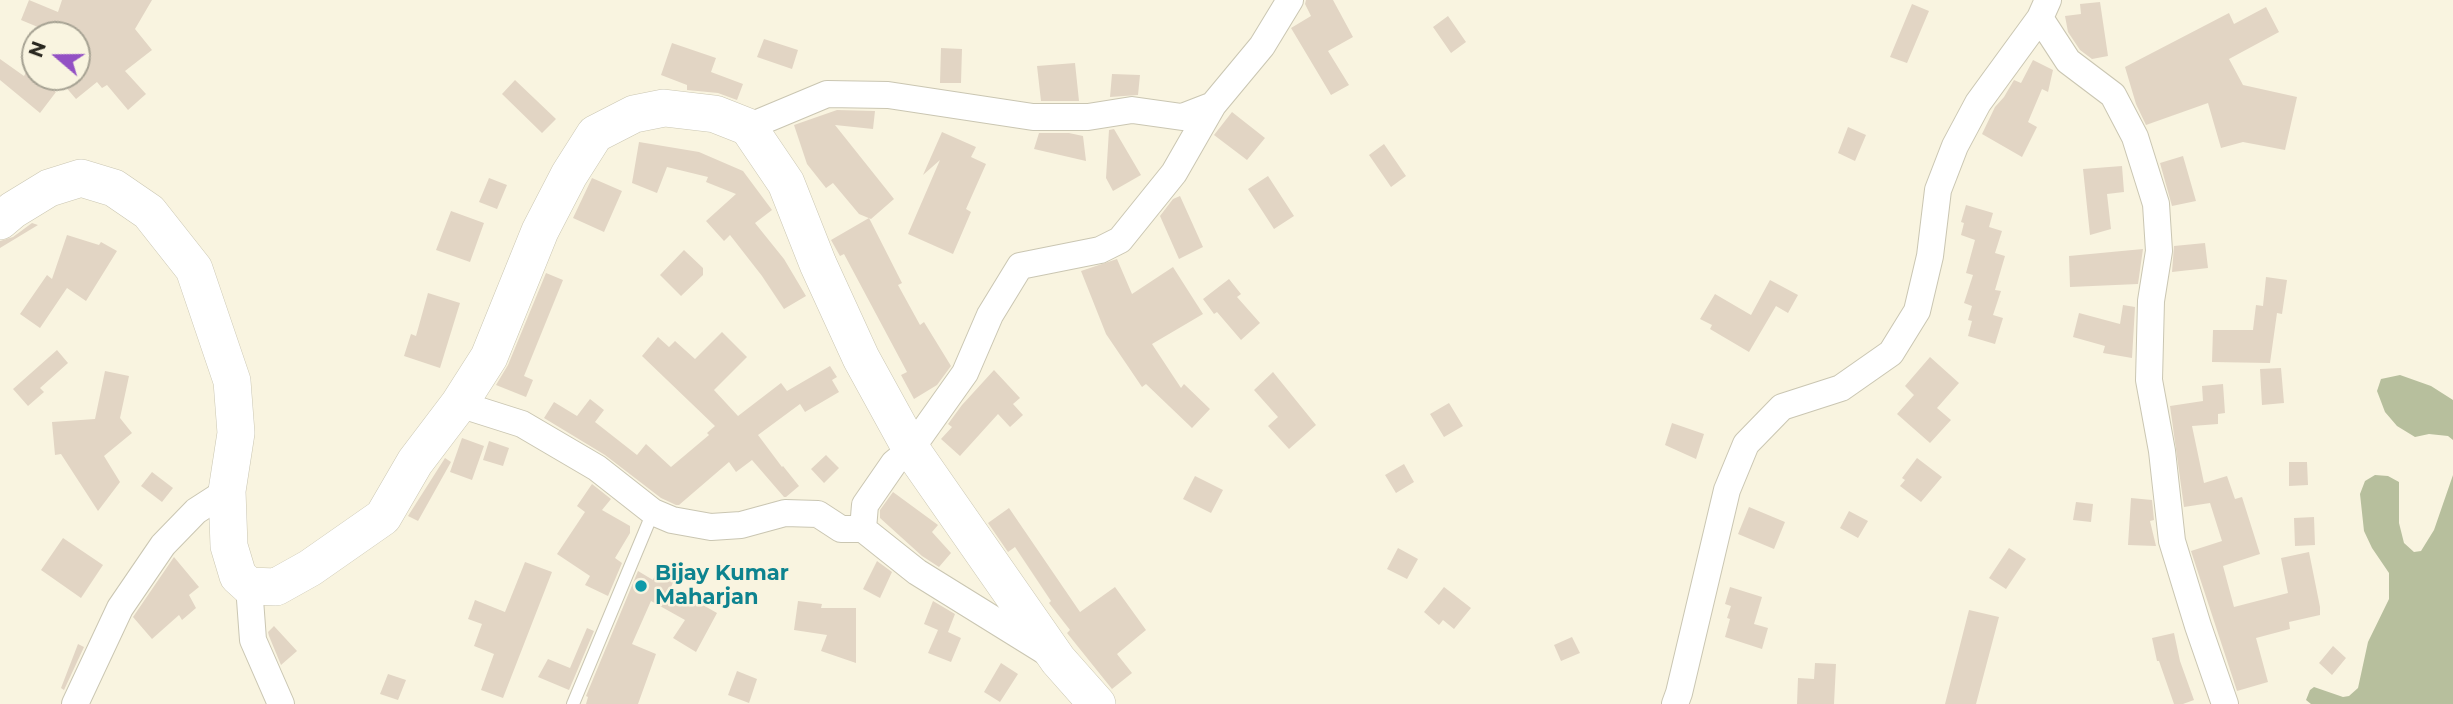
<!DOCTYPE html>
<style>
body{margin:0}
#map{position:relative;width:2453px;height:704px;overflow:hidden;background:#f9f4e0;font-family:Montserrat,sans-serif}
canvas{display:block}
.north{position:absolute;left:21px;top:21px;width:70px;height:70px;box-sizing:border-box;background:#f9f4e0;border:2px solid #a6a293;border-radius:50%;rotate:290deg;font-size:19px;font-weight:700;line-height:28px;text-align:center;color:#292720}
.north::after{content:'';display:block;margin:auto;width:24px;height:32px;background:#9350c4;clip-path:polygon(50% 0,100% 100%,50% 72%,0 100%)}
</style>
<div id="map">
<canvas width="2453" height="704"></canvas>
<div class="north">N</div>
</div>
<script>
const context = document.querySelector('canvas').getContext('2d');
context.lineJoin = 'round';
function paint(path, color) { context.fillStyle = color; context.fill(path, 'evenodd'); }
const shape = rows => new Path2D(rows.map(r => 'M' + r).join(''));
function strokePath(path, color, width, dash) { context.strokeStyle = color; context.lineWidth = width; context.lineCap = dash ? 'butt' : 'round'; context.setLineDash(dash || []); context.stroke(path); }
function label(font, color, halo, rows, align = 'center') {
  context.font = font + ' Montserrat,sans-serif'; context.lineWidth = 5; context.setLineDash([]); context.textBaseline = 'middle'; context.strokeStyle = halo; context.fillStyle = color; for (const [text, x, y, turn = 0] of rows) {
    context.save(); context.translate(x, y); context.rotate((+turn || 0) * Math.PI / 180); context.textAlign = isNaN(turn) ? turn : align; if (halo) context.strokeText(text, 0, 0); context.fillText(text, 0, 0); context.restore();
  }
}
const forest = shape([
 [2400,375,2431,386,2453,400,2453,440,2448,436,2429,434,2415,437,2397,426,2385,412,2377,391,2381,379],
 [2375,475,2388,476,2399,482,2399,523,2404,543,2414,552,2421,551,2434,530,2453,475,2453,704,2311,704,2306,700,2310,690,2314,687,2343,697,2349,696,2358,688,2368,642,2389,599,2389,573,2372,548,2364,531,2360,494,2365,481]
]);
const building = shape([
 [29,0,58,12,62,0,152,0,135,29,152,50,125,71,146,94,128,110,107,85,102,88,97,82,76,99,64,85,73,77,77,77,77,35,57,35,21,20],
 [1306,0,1333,0,1353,37,1328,51,1349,85,1331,95,1291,28,1311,16,1305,4],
 [2100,2,2108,56,2092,59,2080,50,2068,32,2065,16,2081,14,2080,4],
 [1912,4,1929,11,1907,63,1890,57],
 [2266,7,2279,32,2229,59,2243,85,2297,97,2285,150,2243,142,2221,148,2208,103,2146,125,2136,104,2125,67,2229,13,2234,24],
 [1448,16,1466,42,1451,53,1433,27],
 [764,39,798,50,792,69,757,57],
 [672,43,716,58,711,72,743,84,737,100,718,93,687,90,687,85,661,75],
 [941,48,962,49,961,83,940,83],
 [0,59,24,76,28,69,56,92,40,113,0,80],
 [2033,60,2053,70,2048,92,2042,89,2028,122,2037,127,2022,157,1982,134,1995,107,2004,97,2014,80,2021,83],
 [1075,63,1079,101,1041,101,1037,66],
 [1112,74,1140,75,1138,95,1110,97],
 [515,80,556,119,542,133,502,94],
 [837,110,875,111,873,129,835,125,894,199,871,219,859,214,833,183,826,188,807,164,794,125],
 [1232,112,1265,138,1247,160,1214,135],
 [1848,127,1866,135,1855,161,1838,153],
 [1114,129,1141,175,1113,191,1106,178,1109,130],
 [942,132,976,147,971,157,986,164,966,209,971,212,953,254,908,234,940,160,923,175],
 [1039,133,1069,133,1083,136,1086,161,1034,149],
 [639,142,699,152,743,171,772,210,755,223,784,259,806,296,784,309,762,276,730,235,724,241,706,221,736,194,706,182,708,177,667,167,657,193,632,183],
 [1384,144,1406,176,1391,187,1369,155],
 [2183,156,2196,201,2172,206,2160,163],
 [2122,166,2124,192,2107,194,2111,229,2090,235,2083,169],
 [1268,176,1294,216,1274,229,1248,189],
 [489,178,507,185,497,209,479,202],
 [592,178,622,191,604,232,573,218],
 [1180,196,1203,247,1179,259,1160,216,1173,199],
 [1966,205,1993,213,1989,227,2002,231,1995,253,2005,256,1995,290,2001,291,1993,315,2003,318,1995,344,1968,336,1972,321,1968,320,1972,306,1964,303,1973,275,1966,273,1975,240,1961,235,1964,223,1961,222],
 [451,211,484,223,470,262,436,250],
 [869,218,902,283,898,285,920,325,924,322,951,366,937,385,914,399,901,375,907,372,844,254,840,256,831,240],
 [32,223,38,225,0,248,0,241,13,237],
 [67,235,99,245,101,242,117,251,86,301,67,288,40,328,20,314,47,275,52,279],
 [2205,243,2208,268,2172,272,2174,246],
 [2143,249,2138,284,2070,287,2069,256],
 [684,250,703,268,703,275,681,296,660,275],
 [1117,259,1132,294,1173,267,1203,314,1152,344,1181,388,1184,384,1210,409,1192,428,1146,384,1142,387,1106,334,1081,271],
 [546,273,563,280,524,376,533,380,526,397,496,385,508,365],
 [2266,277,2287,280,2282,314,2277,313,2270,363,2212,362,2213,330,2253,330,2256,305,2263,306],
 [1229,279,1241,294,1237,297,1260,323,1241,340,1217,312,1214,314,1203,299],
 [1770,280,1798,295,1788,313,1776,306,1749,352,1710,329,1712,325,1700,319,1715,294,1751,315],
 [428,293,460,303,440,368,404,356,411,334,416,336],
 [2123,305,2135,307,2132,358,2103,353,2105,346,2073,337,2079,313,2120,324],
 [722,332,747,357,714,390,738,416,781,383,787,391,830,366,837,377,832,380,839,392,805,412,800,404,758,435,782,467,783,466,799,486,786,497,784,497,752,460,736,472,729,462,679,505,676,505,661,498,605,455,544,418,554,402,577,416,590,399,604,410,595,422,637,455,646,444,671,467,709,435,707,433,715,426,642,356,658,337,669,347,675,341,695,359],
 [57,350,68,363,40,388,44,392,28,406,13,389],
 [1930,357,1959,383,1937,408,1951,420,1930,443,1897,414,1914,395,1905,386],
 [2281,368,2284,403,2262,405,2260,369],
 [994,370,1020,398,1013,404,1023,415,1010,427,998,414,960,456,941,439,952,427,948,424,962,405],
 [105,371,129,376,120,418,132,433,104,456,120,482,98,511,61,454,55,455,52,422,95,419],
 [1273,372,1316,425,1289,449,1268,426,1278,417,1254,390],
 [2223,384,2225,413,2218,414,2218,424,2192,426,2204,483,2227,476,2235,499,2242,497,2260,554,2223,566,2234,607,2288,593,2281,558,2309,552,2320,607,2320,615,2289,622,2290,629,2256,638,2268,682,2237,691,2191,551,2222,541,2210,503,2184,507,2170,406,2203,401,2202,386],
 [1449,403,1463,426,1444,437,1430,414],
 [1672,423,1704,434,1696,459,1665,445],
 [462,438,484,446,472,480,450,472],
 [489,441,509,448,503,466,483,460],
 [826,455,839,468,824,483,811,469],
 [445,458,451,462,418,521,408,516],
 [1917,458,1942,477,1921,502,1900,486,1905,480,1902,478],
 [2289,462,2307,462,2308,485,2289,486],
 [1404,464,1414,482,1396,493,1385,475],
 [152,472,173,488,162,502,141,486],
 [1195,476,1223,490,1211,513,1183,499],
 [592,484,611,499,602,510,630,526,630,533,615,558,622,563,608,596,585,585,590,576,557,554,585,512,577,506],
 [893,492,938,525,932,532,951,553,939,567,922,556,880,518,880,510],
 [2131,498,2152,500,2154,520,2150,521,2156,546,2128,545],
 [2076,502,2093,504,2091,522,2073,520],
 [1749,507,1785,522,1774,549,1738,534],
 [1009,508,1080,612,1115,587,1146,630,1117,654,1132,673,1112,689,1067,633,1070,630,1049,603,1051,601,1015,547,1008,552,988,523],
 [1849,511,1868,521,1858,538,1840,528],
 [2314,517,2315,545,2295,546,2294,518],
 [63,538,103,565,81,598,41,570],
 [1398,548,1418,559,1407,579,1387,569],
 [2009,548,2026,559,2006,589,1989,578],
 [174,557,199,587,189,595,196,608,182,620,179,615,152,639,133,617],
 [877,561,892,572,880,598,863,589],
 [525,562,552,572,503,698,481,690,494,654,474,646,482,624,468,619,475,600,505,612],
 [660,563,678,571,671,587,717,613,696,652,673,638,685,620,651,601,632,644,656,654,638,704,586,704,588,697,586,696,638,571,653,580],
 [1444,587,1471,608,1454,629,1443,620,1439,625,1424,612],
 [1730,587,1762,597,1754,624,1768,628,1762,649,1725,637,1730,619,1727,618,1731,606,1725,604],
 [798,601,822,604,821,608,856,608,856,663,821,651,827,635,794,630],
 [933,601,955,614,948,632,961,638,951,662,928,653,938,630,924,624],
 [1969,610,1999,617,1976,704,1945,704],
 [274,626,297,651,281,665,269,636,268,632],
 [587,628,594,631,569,690,538,677,548,659,570,668],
 [2174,633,2180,661,2194,700,2183,704,2174,704,2159,661,2157,661,2152,638],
 [1572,637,1580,653,1561,661,1554,645],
 [78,644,84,647,64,690,61,688],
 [2333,646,2346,658,2332,675,2319,663],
 [1001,663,1018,674,1000,702,984,692],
 [1815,663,1836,664,1834,704,1797,704,1798,678,1814,679],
 [737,671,757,679,749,703,728,695],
 [388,674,406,680,398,700,380,694]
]);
const lane = shape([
 [573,704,653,512]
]);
const street = shape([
 [2048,0,2040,18,2068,61,2113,95,2135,137,2156,204,2159,251,2151,301,2149,380,2162,451,2172,541,2198,626,2225,704],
 [748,127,827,94,888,95,1033,117,1088,117,1132,110,1182,117,1213,105,1262,46,1290,0],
 [459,404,522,424,597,468,653,512,672,520,711,527,741,525,785,513,818,514,841,529,863,529,917,572,1046,652],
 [863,529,865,505,894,463,911,449,965,373,990,315,1020,266,1100,250,1120,240,1174,173,1213,105],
 [249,586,253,640,281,704],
 [75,704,120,608,163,545,196,511,227,491],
 [1675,704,1679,693,1727,490,1746,444,1782,407,1841,388,1891,353,1917,311,1930,256,1938,190,1955,146,1978,103,2040,18]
]);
const secondary = shape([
 [0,221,13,210,49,188,81,178,114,188,149,212,194,269,232,381,236,433,227,491,229,546,238,576,249,586,276,587,310,568,383,517,415,462,459,404,489,357,540,231,569,175,595,134,634,114,664,108,715,114,748,127,786,183,818,264,861,358,911,449,1058,660,1097,704]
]);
const markers = [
 [641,586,7,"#0f9aa8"]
];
const cultureNames = [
 ["Bijay Kumar",655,574],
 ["Maharjan",655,598]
];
paint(forest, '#b7bf9d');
paint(building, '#e2d5c4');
strokePath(lane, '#cac6b2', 14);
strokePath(street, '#cac6b2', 28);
strokePath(secondary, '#cac6b2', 38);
strokePath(lane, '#fff', 12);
strokePath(street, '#fff', 26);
strokePath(secondary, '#fff', 37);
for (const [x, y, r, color] of markers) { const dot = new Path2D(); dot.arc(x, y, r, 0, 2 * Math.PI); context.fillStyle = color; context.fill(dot); strokePath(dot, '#f9f4e0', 2.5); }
label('bold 21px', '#0d838f', '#f9f4e0', cultureNames, 'left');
</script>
